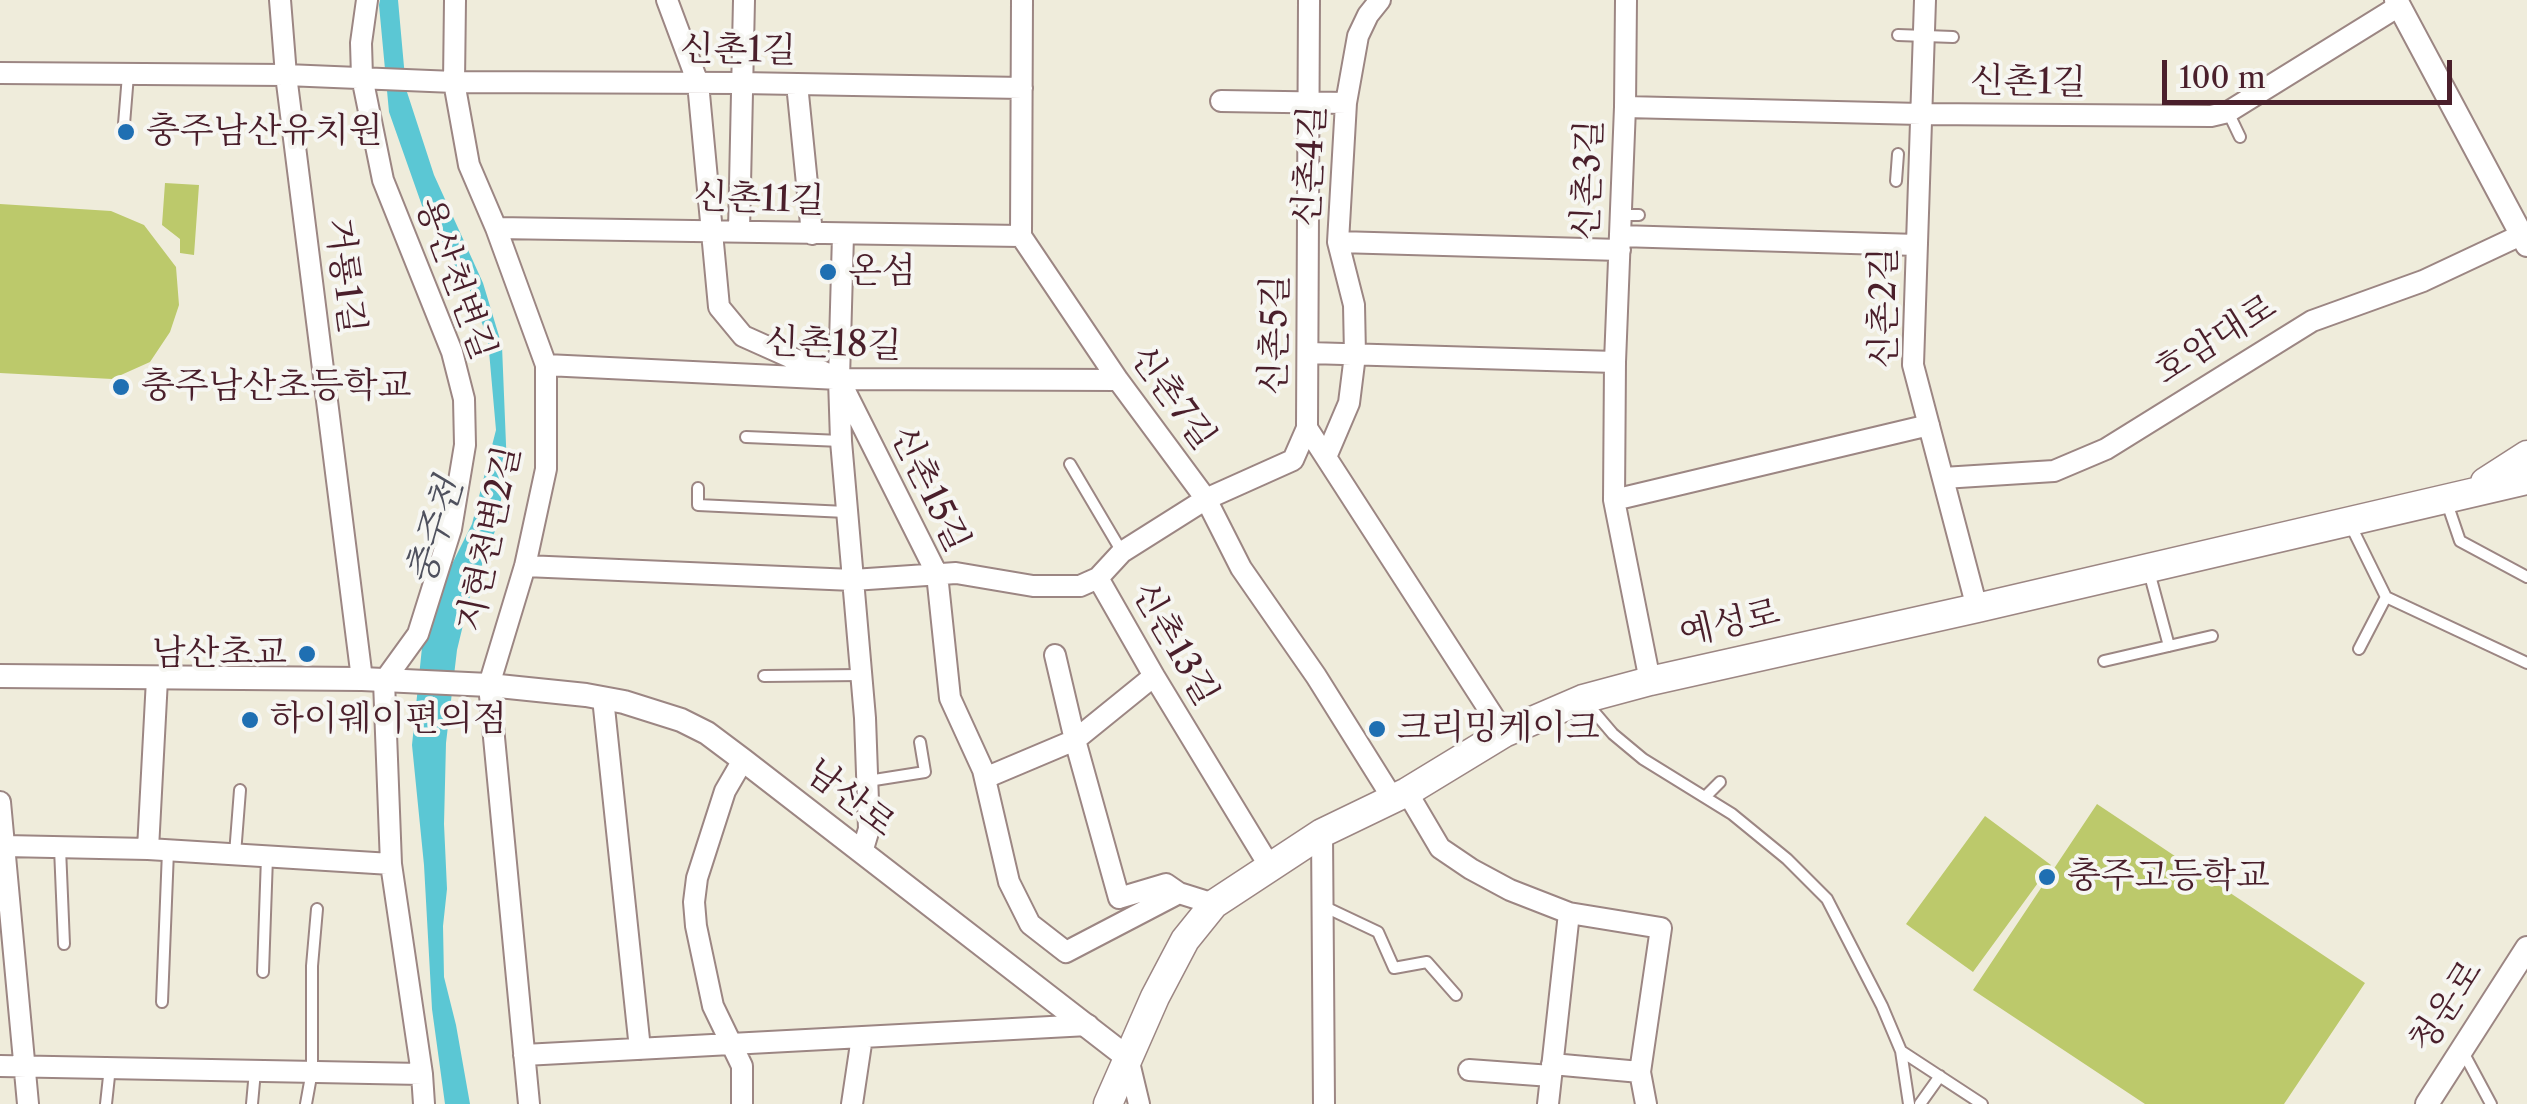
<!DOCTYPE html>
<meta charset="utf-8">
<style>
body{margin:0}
#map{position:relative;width:2527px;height:1104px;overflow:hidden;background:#efecdb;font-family:"Libre Caslon Text",serif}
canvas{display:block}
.scale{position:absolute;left:2162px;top:60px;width:290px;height:45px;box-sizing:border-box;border:5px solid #4a1f2b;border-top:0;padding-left:12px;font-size:30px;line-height:35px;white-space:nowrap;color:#4a1f2b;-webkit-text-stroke:8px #f6f6f2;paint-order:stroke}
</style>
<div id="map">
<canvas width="2527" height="1104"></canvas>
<div class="scale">100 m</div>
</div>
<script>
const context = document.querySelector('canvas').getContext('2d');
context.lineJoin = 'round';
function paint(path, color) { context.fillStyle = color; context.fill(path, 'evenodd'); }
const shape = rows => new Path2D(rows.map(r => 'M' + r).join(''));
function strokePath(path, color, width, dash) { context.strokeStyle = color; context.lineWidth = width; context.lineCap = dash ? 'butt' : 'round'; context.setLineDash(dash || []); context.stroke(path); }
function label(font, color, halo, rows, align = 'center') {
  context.font = font + ' "Libre Caslon Text","Noto Serif KR",serif'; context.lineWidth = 8; context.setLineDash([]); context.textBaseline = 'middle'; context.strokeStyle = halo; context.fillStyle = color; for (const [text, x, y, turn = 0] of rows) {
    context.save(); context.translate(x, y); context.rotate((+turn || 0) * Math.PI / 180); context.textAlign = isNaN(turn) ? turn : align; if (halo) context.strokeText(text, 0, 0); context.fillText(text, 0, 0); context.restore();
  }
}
const green = shape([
 [165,183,199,185,194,255,180,253,180,239,162,225],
 [0,204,111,211,144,225,176,267,179,305,170,332,150,362,112,379,0,373],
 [2097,804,2365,983,2284,1104,2145,1104,1973,990],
 [1985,816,2051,865,1973,972,1906,924]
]);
const water = shape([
 [380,0,398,0,406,89,434,175,483,283,502,346,507,469,495,531,470,596,457,650,446,743,444,824,447,889,443,926,444,977,456,1025,470,1104,445,1104,432,1009,424,865,412,745,425,618,472,524,496,430,488,340,471,292,426,217,389,112,379,5]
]);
const service = shape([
 [1898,35,1953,37],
 [2228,112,2240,137],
 [124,124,128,75],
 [1896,181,1898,154],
 [1621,215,1639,215],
 [746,437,841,441],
 [1070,464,1122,552],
 [698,488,698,505,846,512],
 [2446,500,2460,541,2527,577],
 [2351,526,2386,597,2527,663],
 [2148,568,2169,646],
 [2359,649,2386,597],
 [2104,661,2212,636],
 [764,676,861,675],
 [1584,700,1613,734,1643,759,1732,814,1787,859,1827,899,1882,1006,1901,1051,1982,1104],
 [868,781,925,772,920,742],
 [1705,797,1720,782],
 [60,848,64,944],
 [235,854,240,790],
 [1323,906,1378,932,1394,968,1427,962,1456,995],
 [263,972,267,857],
 [162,1002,168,851],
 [2462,1050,2491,1104],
 [1901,1051,1909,1104],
 [106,1104,110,1067],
 [252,1104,255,1071],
 [306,1104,312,1071,312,966,317,909],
 [1920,1104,1940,1076]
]);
const minor = shape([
 [280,0,286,75,362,679],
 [367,0,361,43,362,77,383,180,452,352,464,399,465,445,451,529,418,634,384,681,391,864,422,1074,424,1104],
 [455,0,454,82,469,165,496,228,546,365,546,469,525,566,489,685,529,1104],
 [667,0,698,83,719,307,743,336,839,379,937,574,950,698,983,770,1009,882,1030,924,1066,952,1179,893,1214,904],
 [1022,0,1021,236,1118,380,1206,499,1241,568,1316,676,1393,799],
 [1309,0,1307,428,1504,733],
 [1626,0,1625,107,1615,362,1614,500,1650,681],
 [1925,0,1913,365,1977,608],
 [0,73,286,75,454,82,741,83,1022,88],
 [797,84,812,234],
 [1221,101,1346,103],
 [1625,107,1921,114,2211,116,2228,112,2399,6],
 [496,228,1021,236],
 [739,231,744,0],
 [843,235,839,379,841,441,865,718,869,829,862,852],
 [1620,236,1917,245],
 [1338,242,1620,250],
 [1309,353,1615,362],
 [546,365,839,379,1118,380],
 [1326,457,1349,403,1355,355,1354,305,1338,242,1346,103,1358,36,1368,15,1380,0],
 [1943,478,2054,471,2106,449,2312,321,2423,281,2521,235],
 [1614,500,1929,425],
 [525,566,853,580,956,573,1033,586,1080,586,1098,578,1122,552,1206,499,1293,460,1307,428],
 [1098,578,1154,676,1270,867],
 [1055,655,1075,740,1119,898,1166,884,1179,893],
 [603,698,640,1049],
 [985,778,1075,740,1154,676],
 [1407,792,1440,848,1471,869,1510,890,1569,913,1548,1104],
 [0,802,28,1104],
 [1322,833,1324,1104],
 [5,846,148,849,391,864],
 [148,849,157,679],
 [1569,913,1661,928,1640,1072,1646,1104],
 [524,1055,1088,1025],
 [1128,1058,1139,1104],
 [1552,1064,1640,1072],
 [0,1066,422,1074],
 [1469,1070,1551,1076],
 [742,1104,742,1066,713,1006,696,926,694,902,697,878,725,791,743,760],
 [852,1104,862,1037]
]);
const tertiary = shape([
 [2396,0,2527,245],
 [0,676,362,679,489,685,586,695,624,702,681,720,707,733,743,760,1128,1058],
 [2427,1104,2527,948]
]);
const secondary = shape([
 [2485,482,2527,455],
 [1108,1104,1155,997,1185,940,1214,904,1322,833,1407,792,1504,733,1583,699,1650,681,1977,608,2527,480]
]);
const markers = [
 [126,132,10,"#1f6fb2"],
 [828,272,10,"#1f6fb2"],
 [121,387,10,"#1f6fb2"],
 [307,654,10,"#1f6fb2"],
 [250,720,10,"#1f6fb2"],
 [1377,729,10,"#1f6fb2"],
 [2047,877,10,"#1f6fb2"]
];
const streetNames = [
 ["신촌1길",738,51,1],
 ["신촌1길",2028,83,1],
 ["신촌4길",1311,166,-87],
 ["신촌3길",1589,180,-88],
 ["신촌11길",759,200,2],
 ["거룡1길",344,276,83],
 ["용산천변길",455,279,70],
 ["신촌2길",1885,308,-90],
 ["신촌5길",1276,335,-89],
 ["호암대로",2216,340,-32],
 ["신촌18길",833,345,2],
 ["신촌7길",1172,398,54],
 ["신촌15길",929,489,64],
 ["지현천변2길",490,539,-78],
 ["예성로",1730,624,-13],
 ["신촌13길",1174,644,60],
 ["남산로",850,799,38],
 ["청운로",2447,1007,-57]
];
const poiNames = [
 ["충주남산유치원",146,132],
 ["온섬",848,272],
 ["충주남산초등학교",141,387],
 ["남산초교",287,654,"right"],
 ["하이웨이편의점",270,720],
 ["크리밍케이크",1397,729],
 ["충주고등학교",2067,877]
];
const waterNames = [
 ["충주천",436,532,-73]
];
paint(green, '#bcc96b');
paint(water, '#5bc7d4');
strokePath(service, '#9c8683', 14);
strokePath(minor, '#9c8683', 24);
strokePath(tertiary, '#9c8683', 26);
strokePath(secondary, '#9c8683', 31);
strokePath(service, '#fff', 10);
strokePath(minor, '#fff', 20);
strokePath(tertiary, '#fff', 22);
strokePath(secondary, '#fff', 28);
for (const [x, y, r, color] of markers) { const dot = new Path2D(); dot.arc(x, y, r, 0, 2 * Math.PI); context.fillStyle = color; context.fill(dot); strokePath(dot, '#f6f6f2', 4); }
label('35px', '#4a1f2b', '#f6f6f2', streetNames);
label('35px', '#4a1f2b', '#f6f6f2', poiNames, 'left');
label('italic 38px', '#4f515e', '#f6f6f2', waterNames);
</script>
